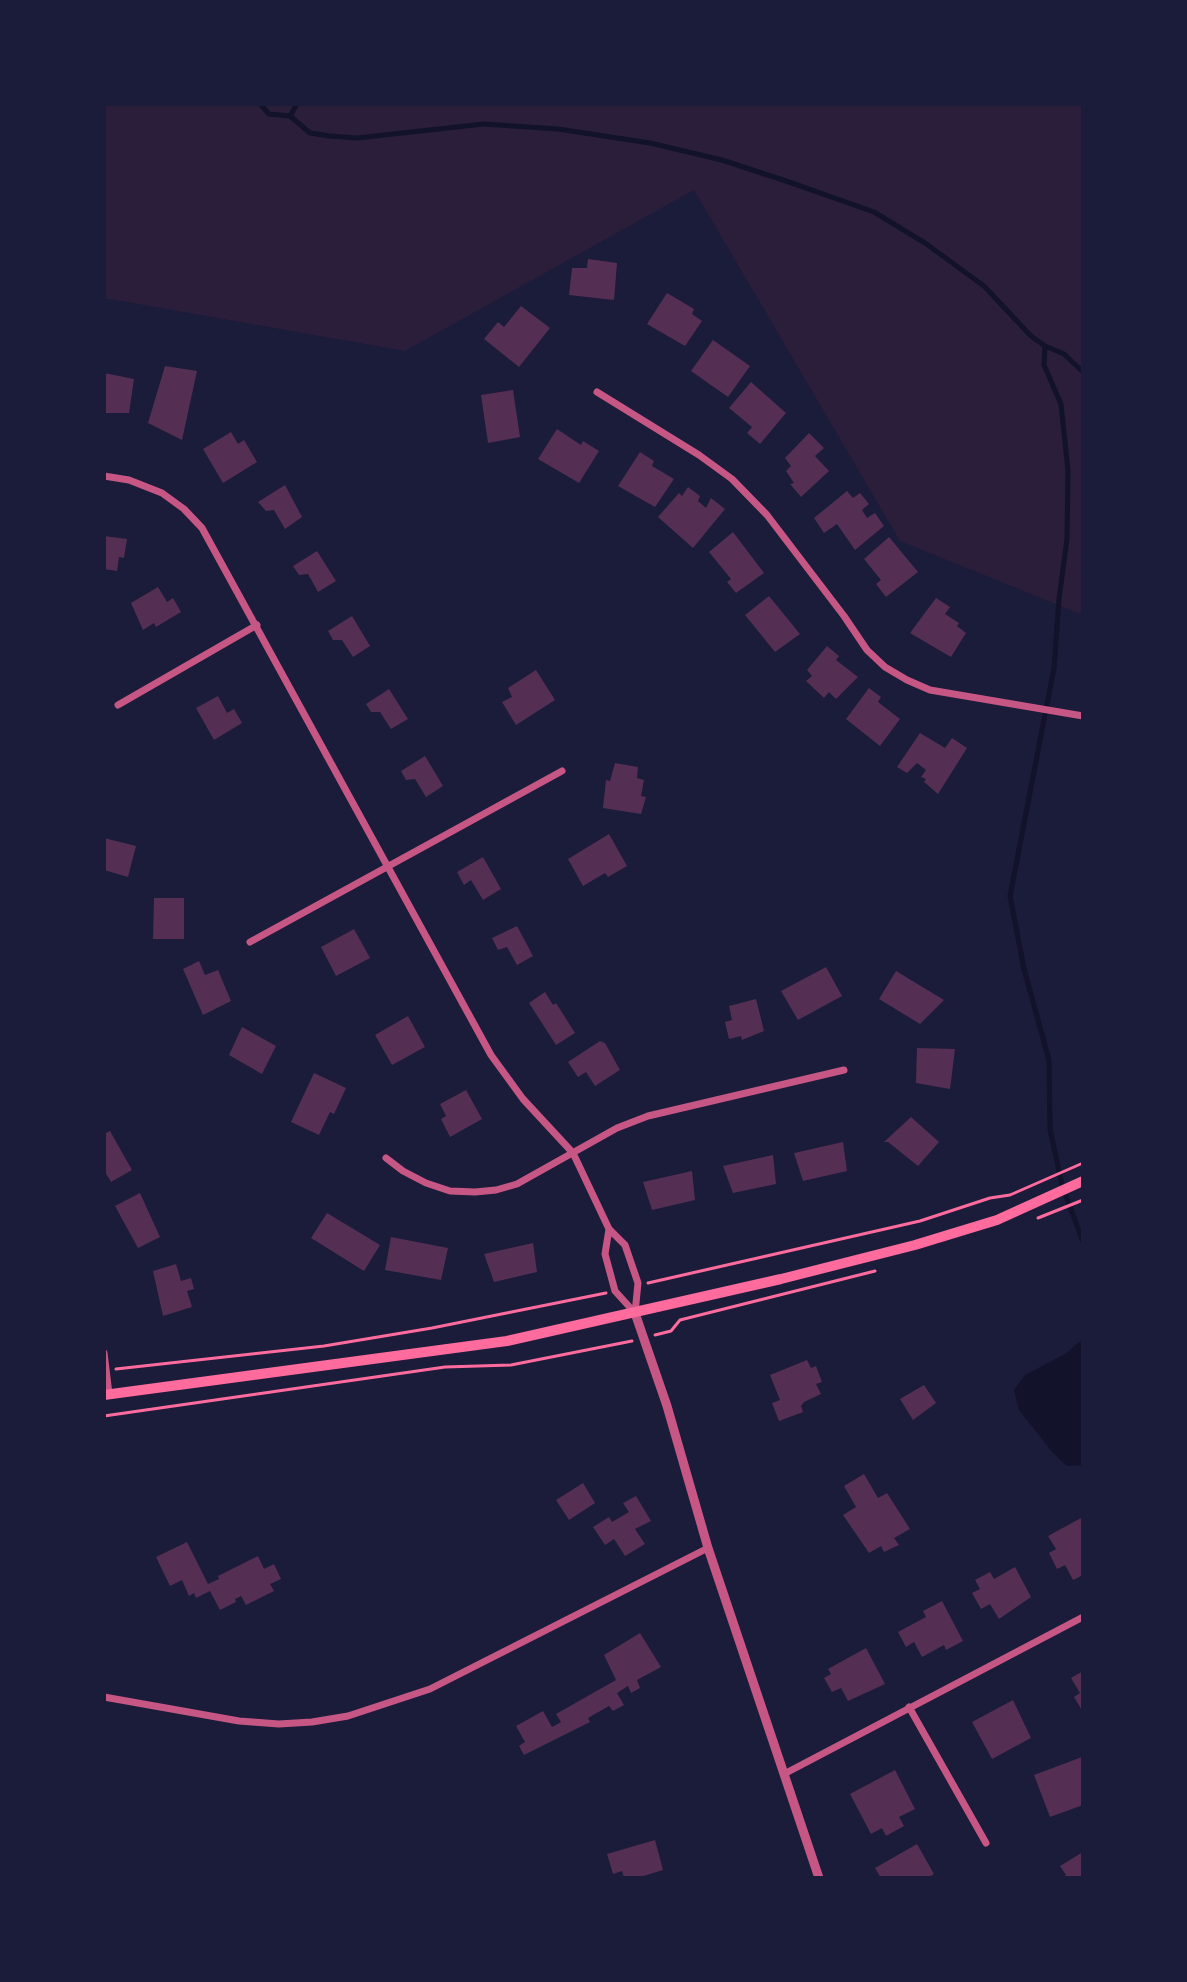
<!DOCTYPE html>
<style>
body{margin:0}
#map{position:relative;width:1187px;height:1982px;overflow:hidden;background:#1b1b3a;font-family:"Work Sans",sans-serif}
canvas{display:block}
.frame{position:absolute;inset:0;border:106px solid #1b1b3a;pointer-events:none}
</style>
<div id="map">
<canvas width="1187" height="1982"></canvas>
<div class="frame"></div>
</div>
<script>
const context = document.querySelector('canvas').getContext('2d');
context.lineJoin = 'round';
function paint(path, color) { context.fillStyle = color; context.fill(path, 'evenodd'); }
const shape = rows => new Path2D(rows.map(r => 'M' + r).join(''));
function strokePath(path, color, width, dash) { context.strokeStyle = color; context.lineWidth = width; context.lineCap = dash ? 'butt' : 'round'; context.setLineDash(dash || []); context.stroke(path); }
const green = shape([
 [104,104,1083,104,1083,615,900,541,694,190,405,351,104,298]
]);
const water = shape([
 [1083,1339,1083,1465,1067,1466,1053,1453,1019,1410,1014,1390,1025,1375,1065,1354]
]);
const stream = shape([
 [260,104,269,114,290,116,310,133,329,136,357,138,484,124,558,129,650,143,722,160,789,182,874,212,925,243,984,286,1031,336,1045,346,1064,354,1083,372],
 [290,116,297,104],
 [1045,346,1044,365,1061,404,1068,471,1067,539,1059,599,1054,668,1010,896,1024,969,1049,1060,1050,1129,1062,1185,1083,1242]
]);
const building = shape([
 [588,259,617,263,614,300,569,295,572,268,587,268],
 [667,293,694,309,692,314,702,321,685,346,647,324],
 [521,306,550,328,519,367,484,339,498,322,504,327],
 [713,340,750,366,728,397,691,371],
 [165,366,197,371,182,440,148,423],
 [104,373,134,379,129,413,104,413],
 [751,382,786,413,760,444,747,433,752,427,729,408],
 [513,390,520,437,488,443,481,395],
 [557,429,581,445,583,441,599,451,579,483,538,459],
 [231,432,238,444,244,440,257,462,223,483,203,449],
 [809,433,824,448,815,456,829,471,801,497,790,484,794,483,786,471,791,466,785,458],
 [640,452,654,461,652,466,674,479,655,507,618,486],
 [285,485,302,517,285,529,274,510,266,511,258,502],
 [688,487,700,496,698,501,706,508,711,498,725,509,693,548,658,517,679,493,682,496],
 [847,491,853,498,860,493,869,504,862,510,867,518,875,513,884,526,855,550,837,524,824,533,814,518],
 [733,532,764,573,736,593,727,582,731,579,709,552],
 [104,536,127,539,124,558,119,557,117,571,104,569],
 [889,537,918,572,886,597,876,584,881,580,864,559],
 [317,551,336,581,318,592,308,574,299,575,293,566],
 [158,587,167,602,173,598,181,612,156,627,154,623,143,630,131,603],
 [769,596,800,634,775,652,745,615],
 [936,598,950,607,945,614,959,623,957,626,966,633,951,657,910,633],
 [352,616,370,646,353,657,342,640,333,640,328,631],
 [827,646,839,656,836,660,858,677,836,699,829,692,824,698,806,681,812,676,807,670],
 [536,670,555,700,516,725,502,702,512,697,508,688],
 [869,688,881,697,878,702,900,719,880,746,846,719],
 [389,689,408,719,391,729,380,712,371,712,366,704],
 [218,696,227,713,234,709,242,723,214,740,196,708],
 [920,733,945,748,952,738,967,748,938,794,924,782,926,779,921,777,926,770,917,763,907,773,897,767],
 [425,756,443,786,426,797,415,779,406,780,401,771],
 [615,763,638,767,637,778,644,780,641,796,646,797,641,814,603,808,606,780,610,781],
 [609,834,627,866,608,877,605,873,583,886,568,859],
 [104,838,136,846,128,877,104,870],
 [483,857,501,889,483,900,471,880,464,885,457,872],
 [154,898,184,898,184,939,153,939],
 [517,926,533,956,517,965,507,947,498,950,492,938],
 [354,929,370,958,336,976,321,947],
 [199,961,205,975,218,970,231,1001,203,1015,183,969],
 [826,967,842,996,798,1020,781,991],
 [896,971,944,1000,920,1024,879,999],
 [545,992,553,1005,556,1003,575,1033,556,1045,529,1003],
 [756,999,764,1031,742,1040,741,1036,729,1039,725,1022,732,1020,729,1006],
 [408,1016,425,1047,392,1065,375,1035],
 [242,1027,276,1046,262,1074,229,1055],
 [600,1041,605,1043,620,1070,595,1086,586,1072,578,1077,568,1062],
 [917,1048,955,1049,950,1089,916,1083],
 [314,1073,346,1088,334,1114,330,1112,319,1135,291,1122],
 [466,1090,482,1119,450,1137,441,1119,446,1116,440,1104],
 [911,1117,939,1142,918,1166,888,1142,884,1142],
 [110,1131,132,1170,111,1182,104,1170,104,1134],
 [843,1142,847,1171,803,1181,794,1153],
 [773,1155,776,1184,733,1193,723,1166],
 [692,1171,695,1200,652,1210,643,1182],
 [140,1193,160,1237,138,1248,115,1206],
 [327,1213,380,1245,364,1271,311,1238],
 [391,1237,448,1248,441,1280,385,1270],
 [533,1243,537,1272,494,1282,484,1254],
 [176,1264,181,1281,191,1278,194,1289,187,1291,192,1307,163,1316,153,1271],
 [807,1360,811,1368,816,1366,822,1382,816,1384,821,1394,804,1402,801,1406,803,1412,779,1421,772,1403,780,1400,770,1375],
 [924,1385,936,1403,913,1420,900,1399],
 [864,1474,878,1498,887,1493,910,1529,894,1538,899,1545,884,1552,881,1546,869,1553,843,1515,856,1507,844,1486],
 [583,1483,595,1503,569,1520,556,1500],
 [636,1496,651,1521,635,1529,645,1544,625,1556,614,1539,605,1545,593,1527,609,1517,612,1522,629,1512,623,1503],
 [1081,1518,1083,1518,1083,1575,1073,1580,1065,1565,1057,1569,1049,1553,1056,1549,1048,1536],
 [187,1542,208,1584,219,1579,218,1576,258,1556,264,1569,274,1564,281,1579,270,1584,274,1591,246,1605,241,1596,235,1599,236,1602,220,1610,210,1591,196,1598,194,1593,189,1596,182,1580,170,1586,156,1557],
 [1015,1567,1031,1597,999,1619,990,1604,981,1609,972,1593,980,1589,975,1580,990,1572,994,1579],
 [942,1601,963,1641,946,1650,944,1645,922,1657,914,1642,906,1647,898,1632,926,1617,923,1611],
 [640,1633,661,1667,637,1680,640,1688,631,1693,628,1686,617,1693,624,1705,613,1711,609,1706,588,1718,590,1722,524,1755,519,1746,525,1742,516,1726,543,1711,552,1727,561,1722,556,1714,616,1680,604,1655],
 [866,1648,885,1684,848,1701,841,1688,832,1692,824,1678,831,1674,828,1669],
 [1083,1671,1083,1712,1074,1697,1080,1693,1071,1678],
 [1013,1700,1031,1738,992,1759,972,1722],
 [1082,1757,1083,1805,1050,1817,1034,1775],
 [895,1770,915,1809,899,1817,904,1826,886,1836,882,1828,871,1834,850,1794],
 [655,1840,663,1870,637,1878,624,1878,622,1871,613,1874,607,1854],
 [917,1844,934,1874,928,1878,881,1878,875,1868],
 [1083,1852,1083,1878,1062,1878,1066,1875,1060,1866]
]);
const path = shape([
 [1038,1218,1083,1200],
 [648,1283,920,1221,990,1198,1010,1195,1083,1163],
 [655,1335,671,1331,680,1320,875,1271],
 [116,1369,324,1346,432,1328,606,1293],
 [104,1416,445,1367,511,1365,632,1341]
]);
const minor = shape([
 [597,392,699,455,732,479,767,515,844,616,867,650,885,667,907,680,930,690,1083,716],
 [104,476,129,480,162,493,184,509,202,528,491,1055,523,1099,573,1153,609,1229,625,1245,638,1283,635,1313],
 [118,705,257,625],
 [250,942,562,771],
 [386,1158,403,1171,426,1183,450,1191,475,1192,496,1190,517,1184,617,1128,648,1116,844,1070],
 [609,1229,605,1254,615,1291,635,1313],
 [104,1353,109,1394],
 [104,1697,239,1721,279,1724,312,1722,348,1716,430,1689,708,1548],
 [909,1707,986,1843],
 [784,1774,1083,1617]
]);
const tertiary = shape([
 [635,1313,667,1406,708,1548,819,1878]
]);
const secondary = shape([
 [104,1395,507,1341,781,1279,915,1245,997,1220,1083,1181]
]);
paint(green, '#2a1e3b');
paint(water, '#12122b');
strokePath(stream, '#12122b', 5);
paint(building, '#542f53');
strokePath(path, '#ff6b9d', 3);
strokePath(minor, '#c65784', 7);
strokePath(tertiary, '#c65784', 9);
strokePath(secondary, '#ff6b9d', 10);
</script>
